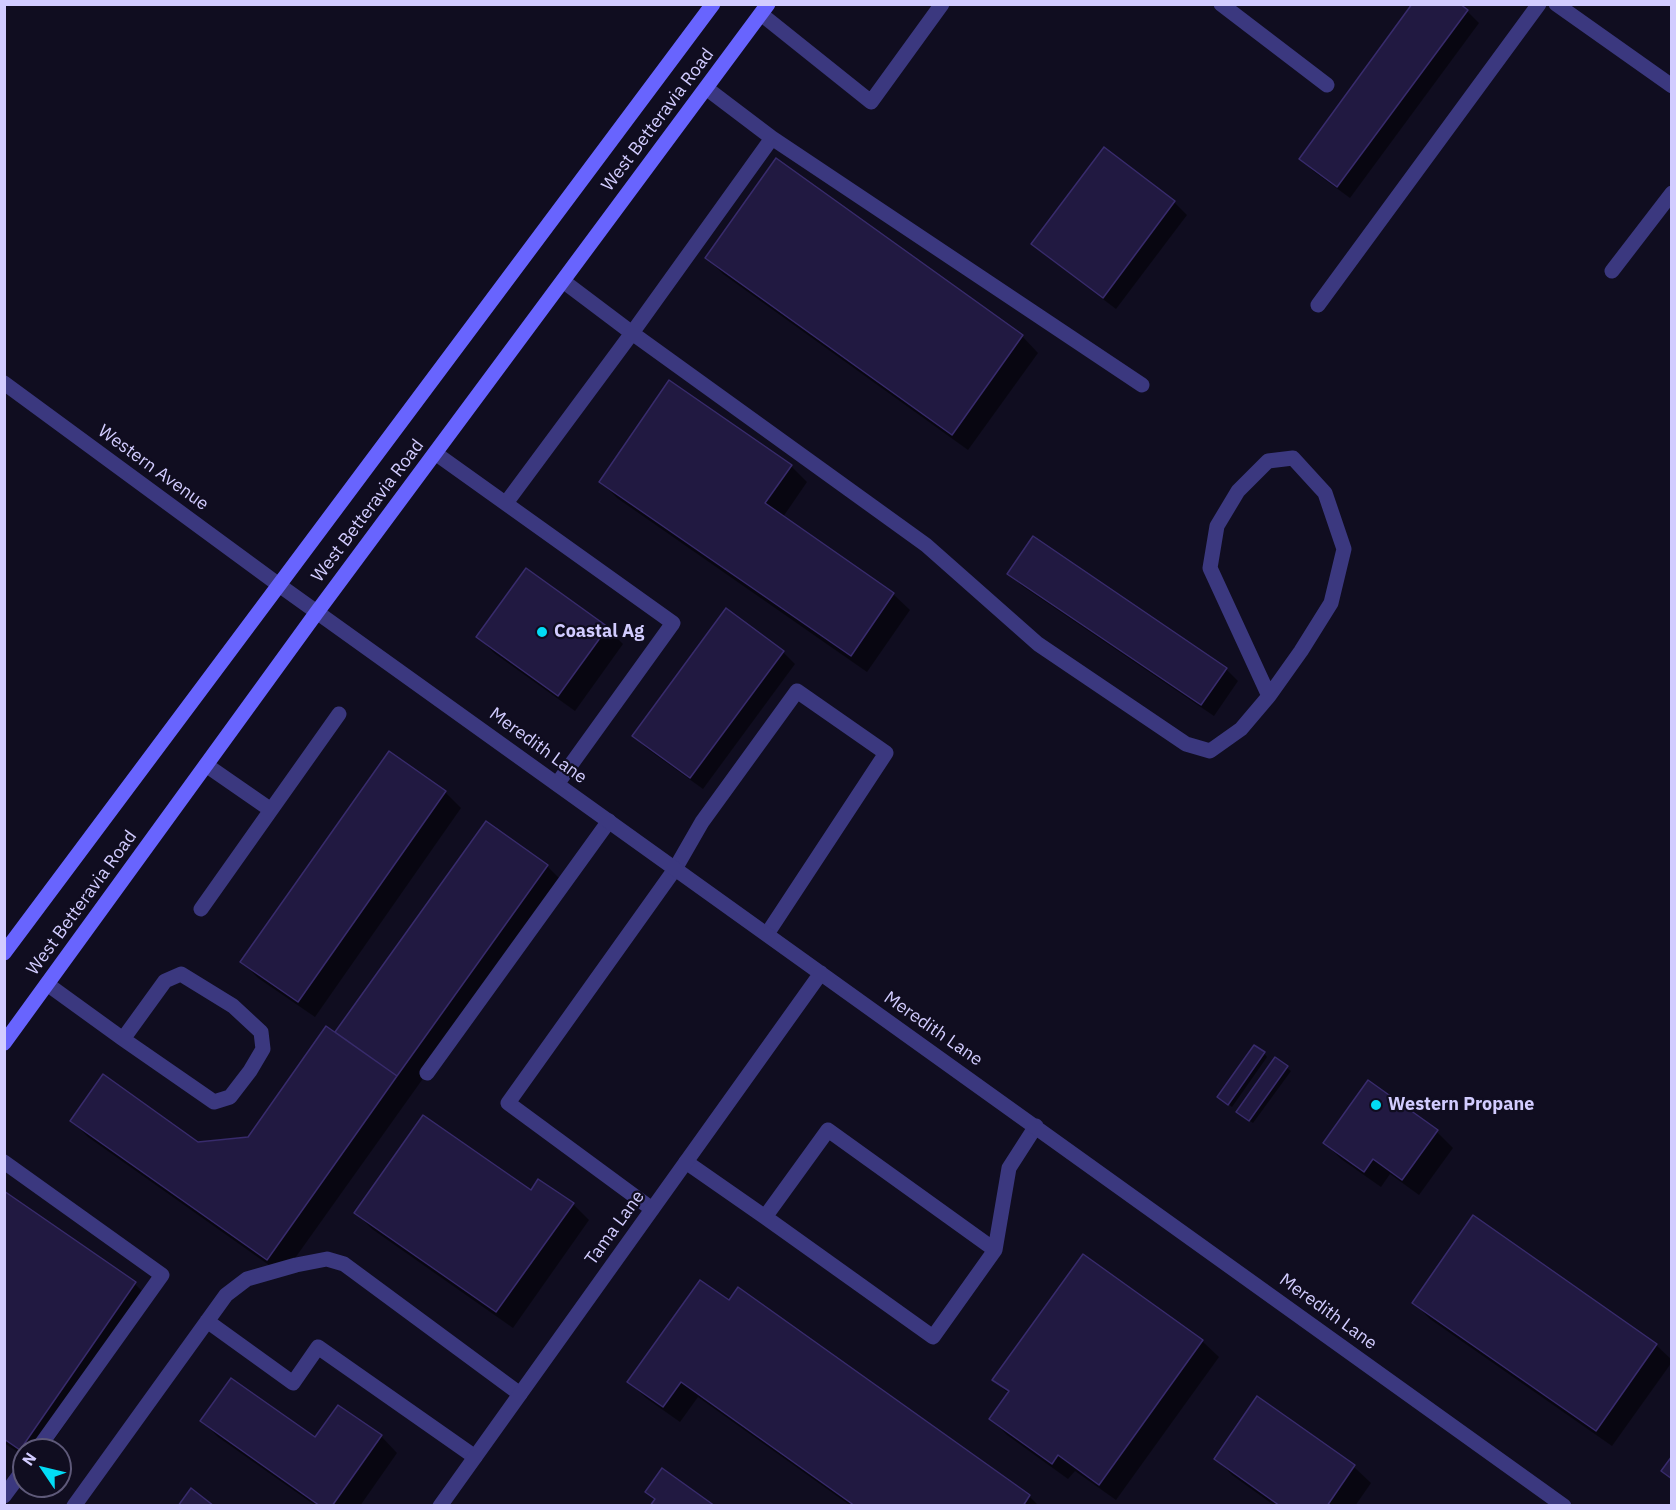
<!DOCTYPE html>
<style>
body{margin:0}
#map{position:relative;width:1676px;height:1510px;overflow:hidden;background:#100d20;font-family:"IBM Plex Sans",sans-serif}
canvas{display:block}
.frame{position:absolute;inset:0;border:6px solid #d2ccff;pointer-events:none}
.north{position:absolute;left:12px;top:1438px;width:60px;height:60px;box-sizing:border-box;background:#100d20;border:2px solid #5e5979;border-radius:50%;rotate:305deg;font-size:16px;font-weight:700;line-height:24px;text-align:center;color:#d2ccff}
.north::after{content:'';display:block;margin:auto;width:21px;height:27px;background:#02dcf5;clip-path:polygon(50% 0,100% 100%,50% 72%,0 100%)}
</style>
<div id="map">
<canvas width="1676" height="1510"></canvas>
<div class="frame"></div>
<div class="north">N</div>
</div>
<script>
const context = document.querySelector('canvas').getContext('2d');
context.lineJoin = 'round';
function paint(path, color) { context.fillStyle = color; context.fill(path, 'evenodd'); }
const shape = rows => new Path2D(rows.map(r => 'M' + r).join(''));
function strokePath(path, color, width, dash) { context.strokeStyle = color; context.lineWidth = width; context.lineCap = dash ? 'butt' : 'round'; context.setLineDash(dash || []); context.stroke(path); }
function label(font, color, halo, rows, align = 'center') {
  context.font = font + ' "IBM Plex Sans",sans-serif'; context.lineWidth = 4.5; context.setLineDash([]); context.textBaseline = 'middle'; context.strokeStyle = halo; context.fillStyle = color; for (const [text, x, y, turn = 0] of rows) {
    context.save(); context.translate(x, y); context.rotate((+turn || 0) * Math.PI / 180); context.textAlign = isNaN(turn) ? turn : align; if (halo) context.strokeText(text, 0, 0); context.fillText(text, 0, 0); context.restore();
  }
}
const shadow = shape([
 [1467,11,1479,23,1350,198,1313,171,1301,158],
 [1104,149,1174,202,1187,215,1116,309,1046,256,1033,244],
 [776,160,1022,336,1038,353,968,450,723,274,707,258],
 [791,466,807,482,783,517,893,594,910,610,867,672,617,498,600,481],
 [1009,574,1226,669,1238,681,1214,716,1022,586],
 [607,628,623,644,575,711,494,653,478,637],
 [783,652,795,664,703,789,646,748,634,736],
 [445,792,461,808,315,1017,258,978,242,962],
 [486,823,547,866,563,882,283,1275,88,1137,72,1121,198,1143,248,1139,336,1034],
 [1264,1053,1267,1057,1232,1107,1223,1100],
 [1275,1059,1291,1071,1253,1123,1241,1115],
 [1437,1132,1453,1148,1419,1195,1390,1174,1381,1187,1341,1159,1325,1143],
 [539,1181,573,1204,589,1220,513,1328,372,1229,356,1213,531,1192],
 [4,1193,135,1284,151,1300,47,1450,24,1450,24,1456,4,1443],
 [1084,1256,1202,1341,1219,1357,1116,1500,1075,1471,1068,1479,1007,1435,991,1419,1009,1394,994,1380],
 [738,1289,1029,1496,1039,1506,851,1506,698,1397,680,1422,646,1398,629,1382,729,1302],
 [1414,1303,1656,1345,1672,1360,1672,1362,1612,1446,1430,1319],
 [1258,1399,1354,1467,1371,1483,1355,1506,1275,1506,1232,1475,1216,1459],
 [202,1421,316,1439,381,1436,397,1453,360,1506,316,1506,218,1437]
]);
const building = shape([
 [1412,4,1460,4,1468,10,1337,187,1299,159,1412,4],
 [1104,147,1175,201,1103,298,1031,244,1104,147],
 [776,158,1023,335,952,435,705,258,776,158],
 [669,380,792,465,765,503,894,593,851,656,599,482,669,380],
 [1033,536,1227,668,1201,705,1007,574,1033,536],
 [526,568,608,627,558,696,476,637,526,568],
 [726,608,784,651,690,778,632,736,726,608],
 [389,751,446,791,298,1002,240,962,389,751],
 [486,821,548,865,397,1076,335,1032,486,821],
 [326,1026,397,1076,267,1260,70,1121,103,1074,198,1142,248,1137,326,1026],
 [1254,1045,1265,1052,1228,1105,1217,1097,1254,1045],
 [1275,1057,1288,1066,1249,1121,1236,1112,1275,1057],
 [1368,1080,1438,1130,1402,1180,1373,1159,1364,1172,1323,1143,1368,1080],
 [423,1115,531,1190,538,1179,574,1203,496,1312,354,1213,423,1115],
 [4,1191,136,1282,20,1450,4,1439,4,1191],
 [1473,1215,1657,1344,1596,1431,1412,1303,1473,1215],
 [1083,1254,1203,1340,1099,1485,1058,1455,1052,1464,989,1419,1009,1391,992,1380,1083,1254],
 [700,1280,729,1300,738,1287,1030,1495,1023,1506,855,1506,681,1382,663,1407,627,1382,700,1280],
 [231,1378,315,1437,338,1405,382,1435,332,1506,320,1506,200,1421,231,1378],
 [1257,1396,1355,1465,1327,1506,1280,1506,1214,1459,1257,1396],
 [1672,1456,1672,1479,1661,1471,1672,1456],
 [662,1468,715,1506,650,1506,655,1499,645,1492,662,1468],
 [191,1488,214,1506,178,1506,191,1488]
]);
const service = shape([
 [1221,4,1327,85],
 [761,14,871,102,942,4],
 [706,88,772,138,632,333,926,545,1038,644,1186,744,1210,751,1241,729,1269,696,1301,651,1331,603,1344,549,1325,493,1293,458,1268,461,1238,491,1217,526,1210,568,1269,696],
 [772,138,1142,385],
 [1612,271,1672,193],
 [1318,305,1539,4],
 [435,453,673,623,557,784],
 [506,503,632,333,563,281],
 [206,765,271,810,339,714],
 [201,909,271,810],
 [47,984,123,1039,214,1102,230,1097,250,1071,263,1049,261,1032,233,1006,181,974,165,981,123,1039],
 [427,1073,609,821],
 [4,1162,162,1275,37,1450],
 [686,1162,765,1217,933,1337,995,1250,828,1130,765,1217],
 [652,1209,508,1103,675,869,702,822,797,691,886,753,767,934],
 [995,1250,1009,1168,1036,1126],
 [207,1321,293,1383,318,1347,475,1457],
 [4,1496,24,1469],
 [74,1506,226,1295,247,1279,296,1265,327,1259,344,1264,520,1394]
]);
const minor = shape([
 [1556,4,1672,86],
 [4,383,279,585,1564,1506],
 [440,1506,821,973]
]);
const secondary = shape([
 [4,953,713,4],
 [4,1043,317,612,768,4]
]);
const markers = [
 [542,632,6,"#02dcf5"],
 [1376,1105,6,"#02dcf5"]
];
const streetNames = [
 ["West Betteravia Road",658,120,-53],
 ["Western Avenue",153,468,36],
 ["West Betteravia Road",368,511,-53],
 ["Meredith Lane",538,746,36],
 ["West Betteravia Road",82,903,-54],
 ["Meredith Lane",933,1029,35],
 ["Tama Lane",615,1228,-54],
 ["Meredith Lane",1328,1312,36]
];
const poiNames = [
 ["Coastal Ag",554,632],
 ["Western Propane",1388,1105]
];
paint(shadow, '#0007');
paint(building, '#211941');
strokePath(building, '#382b6c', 1.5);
strokePath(service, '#3b387f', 15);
strokePath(minor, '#3b387f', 15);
strokePath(secondary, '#6864fe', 15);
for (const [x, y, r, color] of markers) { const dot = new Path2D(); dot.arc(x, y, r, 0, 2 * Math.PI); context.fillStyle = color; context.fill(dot); strokePath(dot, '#100d20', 2); }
label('18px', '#d2ccff', '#100d20', streetNames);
label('bold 18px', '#d2ccff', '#100d20', poiNames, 'left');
</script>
